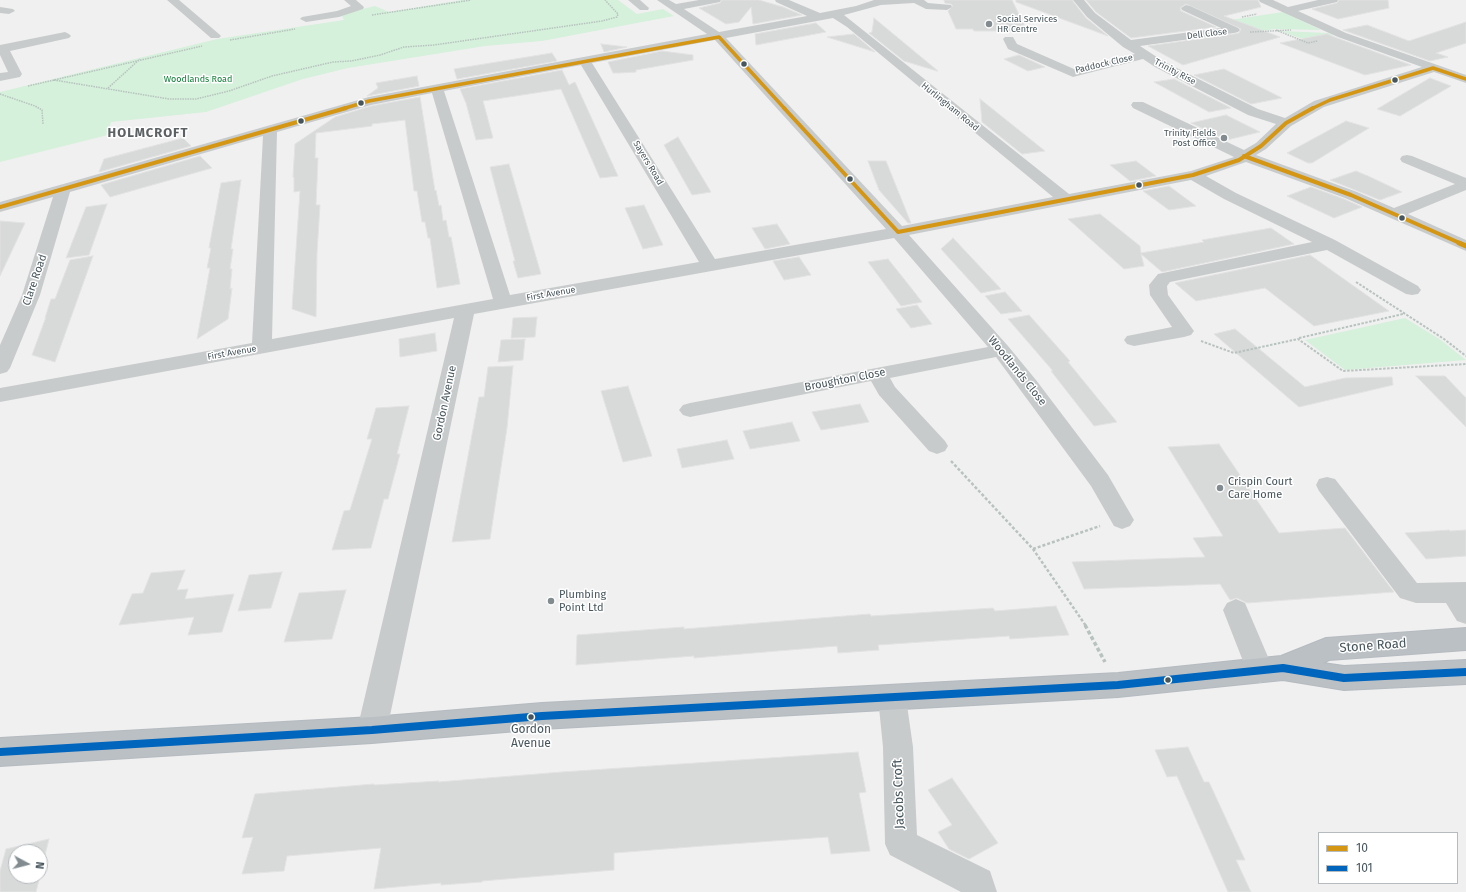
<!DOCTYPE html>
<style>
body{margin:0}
#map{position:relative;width:1466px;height:892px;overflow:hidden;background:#f1f0f0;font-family:"Fira Sans",sans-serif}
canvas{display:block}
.legend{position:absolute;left:1318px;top:832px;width:140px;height:52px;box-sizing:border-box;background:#fff;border:1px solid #b5bbbe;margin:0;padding:5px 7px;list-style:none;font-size:12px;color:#47565d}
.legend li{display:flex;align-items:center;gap:8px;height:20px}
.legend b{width:20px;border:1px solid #b5bbbe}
.north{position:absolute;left:8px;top:844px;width:40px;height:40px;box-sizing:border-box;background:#fff;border:1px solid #b5bbbe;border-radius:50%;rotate:97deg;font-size:11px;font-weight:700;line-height:16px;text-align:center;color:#47565d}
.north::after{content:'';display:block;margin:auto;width:14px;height:18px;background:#828c90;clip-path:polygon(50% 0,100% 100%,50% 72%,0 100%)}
</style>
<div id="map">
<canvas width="1466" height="892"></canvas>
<ul class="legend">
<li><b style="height:5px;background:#d49613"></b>10</li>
<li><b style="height:5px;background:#0065bd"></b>101</li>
</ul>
<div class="north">N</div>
</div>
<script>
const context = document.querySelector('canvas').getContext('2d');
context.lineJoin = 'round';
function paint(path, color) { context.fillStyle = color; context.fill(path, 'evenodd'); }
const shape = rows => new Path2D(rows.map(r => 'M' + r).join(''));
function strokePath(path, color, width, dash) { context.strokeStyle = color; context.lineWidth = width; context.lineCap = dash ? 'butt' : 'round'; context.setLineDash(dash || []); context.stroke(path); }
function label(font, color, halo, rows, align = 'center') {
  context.font = font + ' "Fira Sans",sans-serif'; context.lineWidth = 3; context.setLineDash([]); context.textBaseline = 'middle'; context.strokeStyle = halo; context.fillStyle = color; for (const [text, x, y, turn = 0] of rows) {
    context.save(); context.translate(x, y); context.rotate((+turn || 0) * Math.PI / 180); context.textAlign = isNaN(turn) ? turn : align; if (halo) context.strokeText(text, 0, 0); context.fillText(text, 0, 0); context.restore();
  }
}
const green = shape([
 [462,0,618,0,637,14,663,9,674,16,542,41,485,46,348,68,303,79,206,112,111,122,108,135,0,162,0,92,217,39,344,20,342,16,350,12,375,6,389,12],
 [1283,12,1321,30,1275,29,1252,32,1230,20],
 [1281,31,1328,33,1333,35,1308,41],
 [1405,318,1441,340,1466,360,1345,370,1305,340]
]);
const building = shape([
 [722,0,759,0,783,7,802,15,753,24,751,7,739,22,726,24,699,8,720,3,722,0],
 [944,0,1012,0,1027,31,974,31,973,29,956,29,948,11,953,6,951,4,945,3,944,0],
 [1016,0,1072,0,1086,18,1108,36,1016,2,1016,0],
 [1086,0,1258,0,1261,7,1224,16,1280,37,1183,65,1148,46,1234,34,1239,33,1241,29,1186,4,1180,8,1181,11,1216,27,1131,38,1096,12,1086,0],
 [1339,0,1388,0,1389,8,1338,19,1312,9,1337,3,1339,0],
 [874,18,938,71,937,71,904,61,869,33,872,32,874,18],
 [1466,22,1466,43,1436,53,1448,57,1430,61,1343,30,1367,25,1409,41,1466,22],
 [816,23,826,32,756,45,755,34,816,23],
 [854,34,875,52,827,37,854,34],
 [1327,34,1337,38,1411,65,1365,75,1280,43,1327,34],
 [601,44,627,47,604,52,601,44],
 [662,51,693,55,693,60,636,70,636,72,619,73,613,73,608,62,662,51],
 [552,53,557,61,457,79,454,69,552,53],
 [1019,55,1045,67,1028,71,1004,59,1019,55],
 [1224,69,1282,98,1251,104,1194,75,1224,69],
 [562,70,569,85,575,82,618,176,600,178,561,89,483,101,493,138,476,140,466,103,460,89,562,70],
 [417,76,419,86,367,96,378,88,376,83,417,76],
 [1430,78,1451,86,1400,116,1377,109,1430,78],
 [1174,79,1231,108,1209,112,1154,82,1174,79],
 [420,97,435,191,436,190,439,206,441,205,443,221,446,220,449,237,451,237,460,284,437,288,430,238,428,238,425,222,422,222,417,191,414,191,405,120,372,124,372,126,316,133,315,158,318,158,316,205,320,205,317,253,316,317,292,309,300,191,294,192,294,177,293,177,295,144,335,117,371,106,420,97],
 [980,99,1045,151,1022,154,982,122,980,99],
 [1226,115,1260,132,1227,140,1191,123,1226,115],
 [1346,121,1369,128,1312,163,1308,163,1287,153,1346,121],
 [678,137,711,192,692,195,664,145,678,137],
 [183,138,191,146,99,172,104,159,183,138],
 [200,156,212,168,110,197,101,185,200,156],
 [868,161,886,161,911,223,908,223,879,190,868,161],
 [1136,161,1156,176,1130,181,1110,165,1136,161],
 [509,164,527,226,541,274,518,278,513,261,515,261,490,167,509,164],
 [1356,171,1368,176,1402,192,1380,200,1330,180,1356,171],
 [241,180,231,249,233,249,230,269,232,269,230,289,232,288,228,319,197,339,210,268,207,268,211,248,209,248,221,183,241,180],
 [1169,186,1196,206,1169,210,1143,191,1169,186],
 [1311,187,1344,199,1362,207,1334,218,1287,196,1311,187],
 [107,204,89,255,66,258,86,207,107,204],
 [644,205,663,245,643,249,625,208,644,205],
 [1100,214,1140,246,1141,253,1204,242,1202,240,1271,228,1294,244,1162,272,1141,254,1144,266,1124,269,1068,219,1100,214],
 [0,221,25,223,0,276,0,221],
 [777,224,790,244,765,249,752,228,777,224],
 [953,238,1001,289,981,293,941,249,953,238],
 [1310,255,1389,311,1314,326,1265,288,1196,301,1175,283,1310,255],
 [93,256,55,362,32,355,46,317,45,318,51,299,55,299,70,260,93,256],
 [799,257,811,275,784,280,773,261,799,257],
 [888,259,912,289,922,302,901,306,868,262,888,259],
 [1005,292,1022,311,1001,314,985,296,1005,292],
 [917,305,932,324,911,328,896,309,917,305],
 [1029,315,1070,361,1068,362,1117,422,1094,426,1051,371,1053,371,1008,319,1029,315],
 [537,317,535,337,511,338,513,318,537,317],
 [1235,329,1305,387,1345,378,1392,377,1393,385,1299,407,1214,334,1235,329],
 [435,333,437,351,400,357,399,339,435,333],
 [525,339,523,360,498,362,501,340,525,339],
 [513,366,507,428,490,539,452,542,479,397,484,397,488,367,513,366],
 [1416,376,1445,376,1466,398,1466,427,1416,376],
 [628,386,652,456,623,462,601,391,628,386],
 [860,404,869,422,821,430,812,412,860,404],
 [409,406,397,454,400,454,388,499,384,499,371,548,332,550,344,511,350,510,372,439,367,439,376,408,409,406],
 [792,422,800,441,750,449,743,431,792,422],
 [727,440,734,459,682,468,677,449,727,440],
 [1219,444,1279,533,1345,528,1394,592,1247,603,1237,598,1230,600,1220,584,1084,589,1072,562,1205,557,1193,538,1223,536,1168,447,1219,444],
 [1449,530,1450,531,1466,530,1466,556,1426,559,1405,533,1449,530],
 [185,570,177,590,188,589,185,599,234,594,222,632,188,635,194,617,119,625,132,594,143,593,151,573,185,570],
 [282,572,271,608,238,611,249,575,282,572],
 [346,590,332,639,284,642,299,593,346,590],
 [1056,606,1069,635,1010,639,1009,636,878,645,879,650,838,653,837,646,694,658,694,656,576,665,577,635,684,627,684,629,870,614,871,616,993,608,995,611,1056,606],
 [1188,747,1204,782,1209,782,1245,860,1236,860,1251,892,1228,892,1177,776,1167,777,1155,750,1188,747],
 [858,752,866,792,859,793,870,851,831,854,828,837,703,846,614,853,614,870,482,881,482,882,441,885,441,883,374,889,381,848,287,856,284,871,242,874,253,837,242,838,255,794,374,784,374,785,439,781,438,782,562,772,858,752],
 [952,778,998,843,969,859,949,849,938,832,952,825,928,790,952,778],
 [49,839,40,875,40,852,16,852,16,876,40,876,36,892,0,892,0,871,6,849,49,839]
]);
const pathFar3 = shape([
 [372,15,471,0],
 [1242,17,1257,14],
 [1276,30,1308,43,1317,41],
 [1250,32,1291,30],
 [230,40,295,29],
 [54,80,169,99,196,99,229,91,272,76,333,62,351,61,380,55,404,47,434,45,602,21,617,17,618,14,605,0],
 [28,86,202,46],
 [108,88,140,59],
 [0,94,35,106,42,110,43,124]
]);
const pathFar2 = shape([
 [1356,282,1444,339,1466,356],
 [1299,338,1403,314],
 [1201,341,1234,353,1298,339,1343,371,1466,364]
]);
const pathFar1 = shape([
 [951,461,1033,549,1086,626],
 [1033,549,1100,526]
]);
const path = shape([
 [1085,625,1105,662]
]);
const minor = shape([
 [167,0,179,0,219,34,221,36,219,38,211,38,167,0],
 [344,0,356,0,364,7,363,9,339,17,306,22,300,19,302,17,337,11,351,6,344,0],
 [628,0,640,0,649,8,648,10,640,10,628,0],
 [657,0,669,0,676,4,699,0,721,0,720,2,684,9,719,32,807,16,776,2,775,0,789,0,820,13,856,6,874,0,924,0,928,3,951,5,952,7,947,10,926,9,914,3,881,5,844,15,1069,194,1191,171,1234,157,1133,108,1131,105,1133,102,1143,102,1244,150,1256,143,1276,124,1248,115,1155,67,1143,59,1073,77,1008,49,1003,39,1005,37,1013,37,1017,44,1074,69,1135,54,1123,47,1087,17,1073,0,1084,0,1095,13,1131,40,1221,28,1182,10,1181,8,1186,5,1190,6,1238,28,1240,30,1238,32,1234,33,1140,46,1163,61,1258,109,1285,118,1314,101,1422,67,1338,37,1260,2,1259,0,1273,0,1288,7,1318,0,1338,0,1337,2,1298,11,1346,33,1466,75,1466,83,1434,72,1324,107,1291,126,1266,149,1256,155,1357,192,1394,208,1455,184,1402,162,1400,159,1402,156,1407,155,1412,156,1466,178,1466,190,1408,214,1466,240,1466,251,1345,198,1246,162,1206,176,1236,193,1335,240,1418,286,1421,290,1418,294,1412,295,1406,294,1327,250,1170,282,1167,286,1168,295,1194,331,1191,335,1184,337,1134,346,1127,344,1124,340,1127,336,1172,327,1150,295,1149,285,1158,274,1312,242,1224,199,1191,180,909,235,1008,346,1036,380,1108,475,1134,520,1130,526,1122,529,1114,526,1091,486,996,357,890,378,895,387,945,441,948,446,945,451,937,454,929,451,879,395,871,381,690,417,683,415,679,410,683,405,690,403,988,347,894,238,474,314,387,730,382,739,372,743,362,739,357,730,454,318,0,402,0,388,252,343,263,136,70,192,40,295,10,368,7,372,0,374,0,345,22,295,53,197,0,212,0,202,369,97,707,34,657,0],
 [833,18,847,27,1053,197,902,226,726,38,833,18],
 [715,40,886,229,715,259,592,63,715,40],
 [581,65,699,262,510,295,444,91,581,65],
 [432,93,493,299,272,339,277,132,371,105,432,93],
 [0,7,13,9,15,11,9,14,0,13,0,7],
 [65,32,69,34,71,36,69,38,10,51,22,74,20,77,0,81,0,73,8,72,0,55,0,45,65,32],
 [1327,477,1335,479,1417,583,1466,582,1466,624,1457,621,1446,603,1416,603,1400,598,1319,491,1316,485,1319,479,1327,477],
 [1236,599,1245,603,1274,671,1270,679,1260,683,1250,679,1223,610,1227,603,1236,599],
 [892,686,902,689,906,698,913,747,917,835,990,871,997,892,961,892,890,855,885,844,883,747,878,698,882,689,892,686]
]);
const highway = shape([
 [1466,628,1466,650,1329,660,1323,663,1344,666,1466,660,1466,684,1344,690,1283,680,1118,697,542,729,372,743,0,766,0,738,372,717,542,703,1118,673,1281,656,1326,638,1466,628]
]);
const bus1Far2 = shape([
 [342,109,369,101,719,37,785,109],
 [1311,109,1330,100,1433,68,1466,79]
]);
const bus1Far1 = shape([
 [784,108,898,232,1193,175,1239,160,1261,146,1286,123,1313,108],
 [1244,156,1351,195,1462,244],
 [0,207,346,108]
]);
const bus1 = shape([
 [1459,243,1466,246]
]);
const bus2 = shape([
 [0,752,372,730,542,716,1118,685,1283,668,1344,678,1466,672]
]);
const markers = [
 [989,24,4,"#828c90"],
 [744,64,3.5,"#47565d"],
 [1395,80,3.5,"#47565d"],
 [361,103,3.5,"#47565d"],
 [301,121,3.5,"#47565d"],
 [1224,138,4,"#828c90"],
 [850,179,3.5,"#47565d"],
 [1139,185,3.5,"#47565d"],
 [1402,218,3.5,"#47565d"],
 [1220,488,4,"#828c90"],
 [551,601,4,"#828c90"],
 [1168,680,3.5,"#47565d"],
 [531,717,3.5,"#47565d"]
];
const farPoinames = [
 ["Social Services",997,19],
 ["HR Centre",997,29],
 ["Trinity Fields",1216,133,"right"],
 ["Post Office",1216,143,"right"]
];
const farStreetnames = [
 ["Dell Close",1207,34,-7],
 ["Paddock Close",1104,64,-13],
 ["Trinity Rise",1175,72,28],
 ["Hurlingham Road",950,107,39],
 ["Sayers Road",648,163,59],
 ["First Avenue",551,294,-10],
 ["First Avenue",232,353,-10]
];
const farParknames = [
 ["Woodlands Road",198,79]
];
const streetNames = [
 ["Clare Road",35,280,-71],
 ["Woodlands Close",1017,371,51],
 ["Broughton Close",845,380,-11],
 ["Gordon Avenue",445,403,-78]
];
const poiNames = [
 ["Crispin Court",1228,482],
 ["Care Home",1228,495],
 ["Plumbing",559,595],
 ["Point Ltd",559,608]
];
const nearBusnames = [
 ["Gordon",531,730],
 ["Avenue",531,744]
];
const farDistrictnames = [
 ["HOLMCROFT",148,133]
];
const nearStreetnames = [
 ["Stone Road",1373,646,-4],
 ["Jacobs Croft",899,794,-92]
];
paint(green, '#d5f0db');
paint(building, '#d8d9d9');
strokePath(building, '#e2e2e3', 1);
strokePath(highway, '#b5bbc0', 2);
strokePath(pathFar3, '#b7c3be', 1.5, [1.5, 1]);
strokePath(pathFar2, '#b7c3be', 2, [2.5, 1.5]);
strokePath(pathFar1, '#b7c3be', 2.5, [3, 2]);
strokePath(path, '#b7c3be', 3.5, [4, 2.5]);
paint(minor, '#c8cbcc');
paint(highway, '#bac0c4');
strokePath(bus1Far2, '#d49613', 3.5);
strokePath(bus1Far1, '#d49613', 4);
strokePath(bus1, '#d49613', 5);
strokePath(bus2, '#0065bd', 8);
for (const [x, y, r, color] of markers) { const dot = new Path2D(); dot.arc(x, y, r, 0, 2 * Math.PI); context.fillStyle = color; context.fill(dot); strokePath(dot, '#fff', 1.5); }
label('9px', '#47565d', '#fff', farPoinames, 'left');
label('9px', '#47565d', '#fff', farStreetnames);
label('9px', '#16803b', '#fff', farParknames);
label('11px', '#47565d', '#fff', streetNames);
label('11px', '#47565d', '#fff', poiNames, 'left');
label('12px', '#47565d', '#fff', nearBusnames);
context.letterSpacing = '1px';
label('bold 13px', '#5c6164', '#fff', farDistrictnames);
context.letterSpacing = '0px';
label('13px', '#47565d', '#fff', nearStreetnames);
</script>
